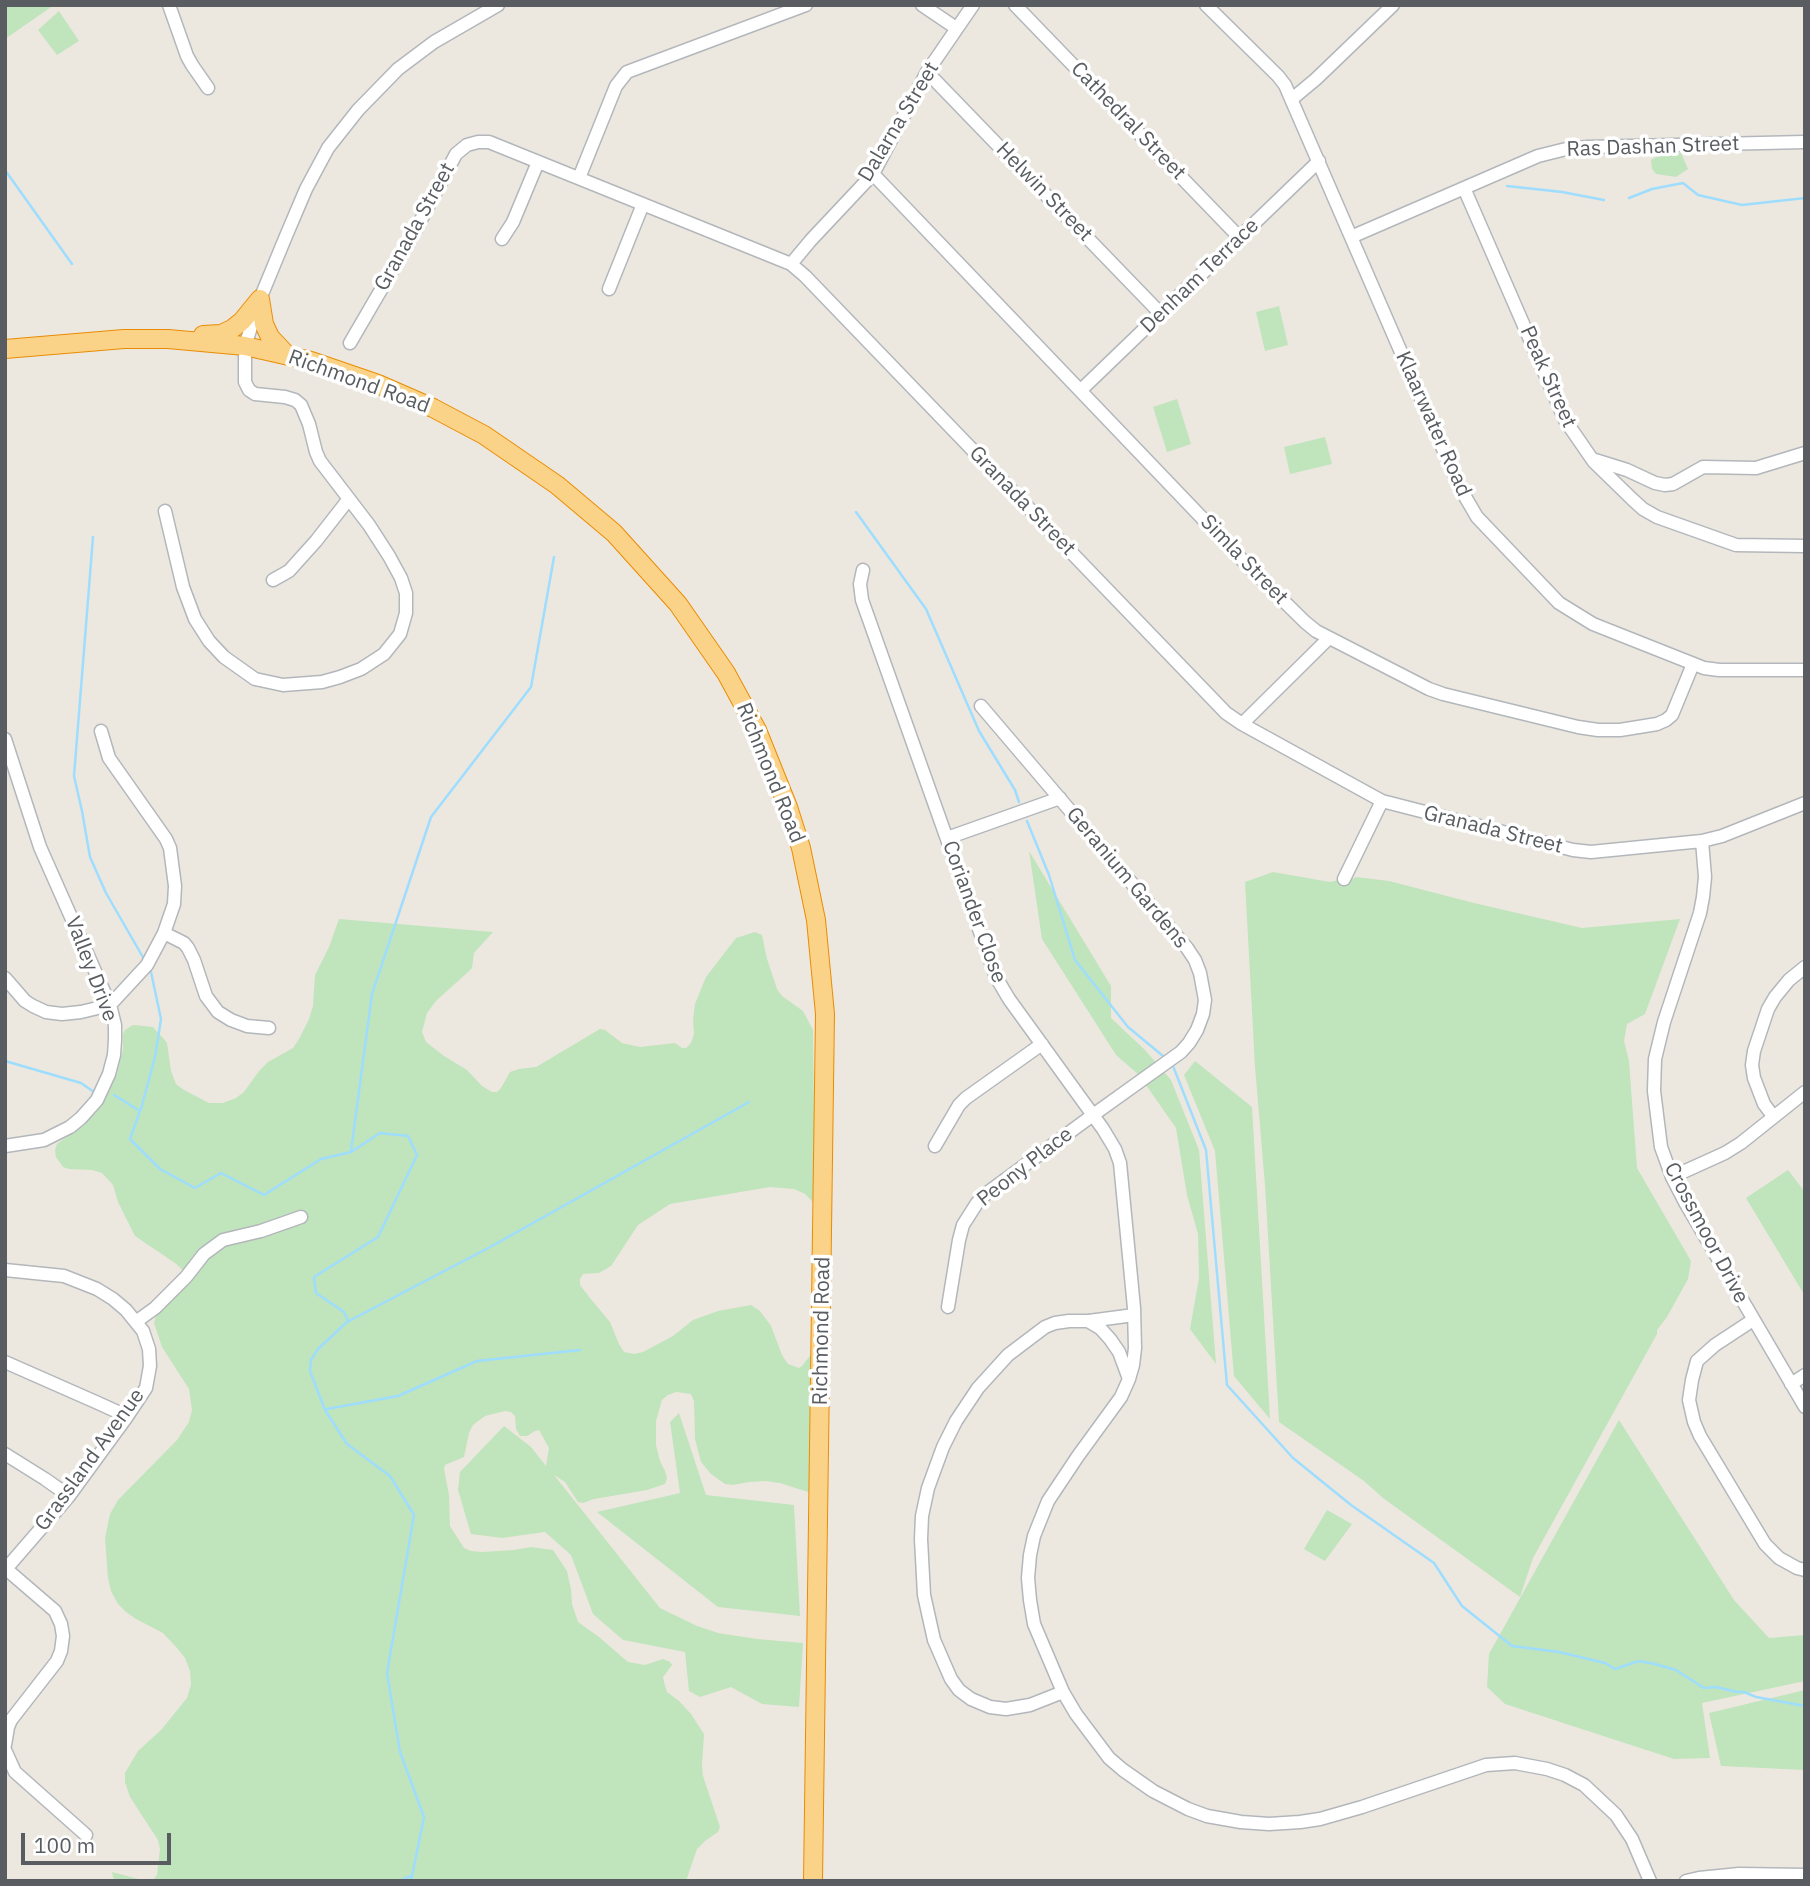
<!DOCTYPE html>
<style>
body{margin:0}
#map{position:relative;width:1810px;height:1886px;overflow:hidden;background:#ece8e0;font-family:"IBM Plex Sans",sans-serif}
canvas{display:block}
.frame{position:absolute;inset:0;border:7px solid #595d61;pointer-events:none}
.scale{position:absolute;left:21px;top:1833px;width:150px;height:32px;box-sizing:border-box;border:4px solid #595d61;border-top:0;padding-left:9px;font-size:21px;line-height:24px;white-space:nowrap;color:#595d61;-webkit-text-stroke:5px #fff;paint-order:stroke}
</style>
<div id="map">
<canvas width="1810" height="1886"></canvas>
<div class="frame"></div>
<div class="scale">100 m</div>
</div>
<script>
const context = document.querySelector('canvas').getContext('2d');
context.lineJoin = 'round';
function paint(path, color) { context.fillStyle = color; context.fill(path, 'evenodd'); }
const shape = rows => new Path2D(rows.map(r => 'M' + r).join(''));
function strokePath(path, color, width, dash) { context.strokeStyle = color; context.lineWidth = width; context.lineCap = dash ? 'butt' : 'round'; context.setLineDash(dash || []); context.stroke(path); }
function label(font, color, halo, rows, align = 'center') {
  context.font = font + ' "IBM Plex Sans",sans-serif'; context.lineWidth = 7; context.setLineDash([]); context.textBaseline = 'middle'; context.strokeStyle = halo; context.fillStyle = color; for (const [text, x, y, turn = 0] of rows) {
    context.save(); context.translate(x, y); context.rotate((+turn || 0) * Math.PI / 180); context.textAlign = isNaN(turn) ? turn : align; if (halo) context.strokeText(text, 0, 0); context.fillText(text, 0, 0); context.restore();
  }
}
const green = shape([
 [5,5,54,5,5,39],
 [59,11,79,41,57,55,38,30],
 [1681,153,1688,169,1676,177,1656,174,1652,169,1651,160,1662,154],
 [1279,306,1288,345,1265,351,1256,312],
 [1177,399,1191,444,1167,452,1153,407],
 [1325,437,1332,464,1290,474,1284,447],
 [1029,851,1111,986,1111,1018,1145,1050,1171,1080,1199,1150,1216,1364,1190,1329,1199,1278,1198,1234,1187,1195,1176,1128,1139,1075,1116,1055,1042,939],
 [1273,872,1330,882,1338,880,1346,882,1356,877,1389,881,1474,903,1582,928,1680,919,1645,1014,1627,1024,1624,1041,1629,1061,1637,1168,1691,1261,1688,1279,1667,1317,1657,1330,1657,1334,1533,1558,1520,1597,1383,1498,1364,1481,1279,1422,1265,1185,1255,1067,1245,882],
 [339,919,493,932,474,953,472,968,468,972,436,1001,427,1013,422,1032,426,1042,444,1056,467,1070,482,1086,492,1092,497,1092,501,1088,510,1072,519,1069,536,1067,600,1029,605,1030,622,1043,640,1047,675,1043,682,1048,686,1048,691,1043,694,1034,693,1020,695,1004,706,977,736,938,755,932,762,935,767,959,777,989,782,996,803,1011,813,1030,815,1204,805,1194,794,1189,770,1187,670,1204,638,1225,611,1266,599,1273,583,1274,580,1279,580,1285,590,1298,610,1322,619,1344,624,1352,634,1354,643,1352,673,1336,693,1320,718,1311,751,1305,760,1311,771,1326,782,1355,788,1364,799,1368,802,1366,813,1352,811,1493,780,1483,766,1481,749,1482,733,1485,725,1484,711,1474,701,1462,695,1439,694,1401,691,1394,684,1393,676,1392,668,1395,662,1400,656,1421,656,1445,660,1461,665,1471,667,1478,665,1484,647,1490,594,1499,583,1503,578,1502,565,1482,554,1475,660,1608,697,1626,718,1633,757,1639,803,1643,799,1707,762,1704,731,1687,700,1697,689,1691,685,1652,623,1640,593,1614,571,1555,545,1532,502,1538,471,1534,458,1490,460,1472,504,1426,531,1447,546,1466,549,1448,539,1430,535,1431,527,1436,520,1436,516,1429,515,1416,511,1412,505,1411,485,1416,473,1425,469,1433,464,1457,445,1465,444,1469,449,1495,450,1526,464,1548,471,1551,482,1552,514,1550,531,1547,553,1550,567,1571,571,1589,572,1604,578,1622,599,1637,628,1662,645,1665,663,1659,670,1662,672,1665,663,1677,664,1682,667,1692,679,1701,691,1714,704,1734,702,1766,703,1776,720,1827,718,1832,705,1841,697,1849,686,1881,114,1881,112,1872,142,1880,153,1880,157,1875,160,1849,158,1840,130,1797,125,1782,125,1773,138,1751,161,1730,187,1698,191,1685,190,1671,185,1658,177,1648,163,1633,136,1619,126,1612,118,1604,111,1591,108,1578,105,1538,110,1514,118,1500,177,1440,189,1422,192,1410,189,1389,162,1347,154,1323,156,1316,184,1287,186,1273,175,1263,135,1236,118,1202,113,1185,102,1173,92,1170,69,1169,63,1167,56,1157,55,1150,57,1144,82,1126,97,1111,117,1074,123,1049,123,1034,125,1030,133,1025,153,1027,163,1038,167,1043,171,1071,176,1084,184,1090,209,1103,223,1103,236,1098,244,1092,259,1071,268,1062,293,1048,299,1039,309,1019,313,1006,315,975,329,947],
 [1195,1061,1252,1107,1270,1419,1234,1376,1215,1151,1184,1075],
 [1788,1170,1805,1192,1805,1296,1746,1198],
 [679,1413,706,1495,794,1505,800,1616,718,1607,597,1512,680,1493,670,1422],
 [1619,1420,1734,1600,1769,1638,1805,1635,1805,1681,1702,1703,1710,1758,1674,1759,1505,1704,1487,1687,1489,1654],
 [1327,1510,1352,1524,1325,1561,1304,1549],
 [1805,1690,1805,1770,1721,1766,1709,1713]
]);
const stream = shape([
 [5,170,72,264],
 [1507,186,1562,192,1604,200],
 [1629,198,1652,189,1683,183,1698,195,1742,205,1805,198],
 [856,512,926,609,979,731,1015,790,1019,802],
 [93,537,74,776,82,811,90,857,106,893,144,959],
 [1027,821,1049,875,1075,960,1128,1027,1163,1056],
 [5,1061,81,1083,94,1092],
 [1173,1066,1206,1150,1227,1385,1293,1458,1351,1505,1434,1563,1462,1606,1512,1646,1559,1652,1605,1663,1615,1669,1639,1661,1655,1664,1676,1670,1704,1688,1716,1687,1737,1692,1744,1692,1756,1697,1805,1706],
 [114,1095,140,1111,130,1139,160,1169,195,1188,221,1173,264,1195,321,1159,351,1152,380,1133,408,1136,417,1155,378,1237,314,1277,316,1293,344,1312,348,1321,318,1349,311,1360,310,1371,325,1410,347,1444,390,1476,414,1515,387,1673,400,1752,424,1817,411,1881],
 [141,1109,155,1057,161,1019,151,972],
 [351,1151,372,994,431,817,531,687,554,557],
 [349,1321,492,1246,749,1102],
 [327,1409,398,1396,477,1361,580,1350],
 [399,1881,411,1876]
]);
const minor = shape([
 [169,5,187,56,192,65,208,88],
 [922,5,956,28],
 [1015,5,1240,238],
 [1206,5,1278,76,1285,85,1460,488,1477,517,1559,603,1593,624,1704,668,1719,670,1805,670],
 [927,72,1160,313],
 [1292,99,1316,79,1393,5],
 [873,174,1248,566,1305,622,1316,631,1429,689,1443,694,1578,727,1598,730,1620,730,1657,724,1666,720,1672,715,1693,664],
 [579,178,616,86,627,72,806,5],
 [1464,188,1565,420,1594,462,1632,499,1643,509,1657,517,1736,545,1805,546],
 [1351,237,1538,156,1566,149,1587,147,1805,142],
 [502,239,513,222,538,162],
 [791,264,811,240,873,174,927,72,973,5],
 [609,289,643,204],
 [350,343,414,233,456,154,467,145,478,142,489,142,791,264,805,276,1226,713,1242,724,1382,801,1573,850,1591,852,1702,841,1722,836,1805,803],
 [1081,390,1319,161],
 [1595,460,1627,470,1655,483,1665,485,1673,484,1703,467,1756,468,1805,453],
 [165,511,183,587,195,619,209,641,224,657,255,679,283,685,322,682,340,677,361,669,384,654,400,634,406,613,406,593,401,578,389,556,369,525,320,461,316,452,309,424,301,405,295,400,285,397,255,394,249,390,245,382,245,346,260,299,286,236,306,189,328,148,358,110,398,69,434,42,498,5],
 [863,570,860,584,862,600,996,977,1009,999,1103,1129,1115,1149,1120,1163,1134,1308,1135,1348,1133,1365,1129,1379,1121,1397,1078,1456,1048,1501,1034,1536,1030,1555,1028,1578,1030,1600,1034,1624,1063,1692,1076,1714,1109,1758,1123,1770,1153,1791,1188,1809,1207,1816,1241,1822,1269,1824,1300,1822,1320,1819,1362,1807,1486,1765,1515,1763,1547,1769,1565,1775,1584,1785,1616,1815,1632,1839,1650,1881],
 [273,580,289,571,316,541,348,500],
 [1242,724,1329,638],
 [5,739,40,847,110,1005,115,1025,115,1040,114,1055,109,1074,97,1100,81,1118,70,1127,44,1140,5,1146],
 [947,838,1060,798],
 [1702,841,1705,877,1703,897,1700,913,1664,1022,1655,1059,1654,1091,1661,1147,1672,1177,1686,1204,1805,1407],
 [1344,879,1382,801],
 [164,933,184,943,188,948,194,960,206,996,218,1012,231,1020,247,1026,269,1028],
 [5,978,25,1001,33,1006,46,1012,62,1014,81,1012,110,1005,147,965,164,933,174,904,175,886,170,848,166,839,109,758,101,731],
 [1773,1116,1764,1104,1754,1078,1752,1065,1754,1051,1768,1009,1775,997,1789,980,1805,967],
 [935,1146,959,1105,966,1098,1042,1044],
 [1672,1177,1725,1153,1741,1143,1805,1092],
 [5,1270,64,1276,97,1289,113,1299,126,1310,143,1331,149,1349,150,1366,146,1388,126,1418,69,1496,5,1570],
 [948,1307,959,1240,963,1225,977,1203,987,1193,1093,1115,1181,1052,1189,1043,1197,1030,1203,1014,1205,1000,1200,973,1195,960,1187,948,981,706],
 [1753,1320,1715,1345,1697,1361,1692,1380,1689,1400,1694,1422,1700,1436,1765,1544,1779,1558,1797,1568,1805,1570],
 [137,1321,155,1308,186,1277,204,1254,223,1240,261,1231,301,1217],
 [1089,1321,1134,1315],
 [5,1362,98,1403,120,1413,126,1418],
 [1791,1384,1805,1375],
 [5,1454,45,1479,69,1496],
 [5,1568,55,1611,61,1624,63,1636,61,1651,57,1661,11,1720,8,1727,5,1745],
 [1063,1692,1030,1705,1006,1709,990,1707,971,1699,959,1690,951,1679,934,1640,924,1595,921,1539,922,1516,928,1488,943,1447,956,1421,978,1388,1008,1355,1045,1327,1055,1323,1069,1321,1088,1321,1100,1328,1110,1339,1119,1352,1129,1379],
 [5,1750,15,1772,86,1835],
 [1686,1881,1699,1878,1739,1874,1805,1875]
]);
const highway = shape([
 [260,299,264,324,270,337,286,354],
 [203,335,221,334,232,329,242,321,260,299],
 [5,349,124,339,168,339,245,346,311,361,378,384,433,408,484,435,557,485,614,533,678,604,726,673,757,730,788,807,801,848,816,920,825,1014,813,1881]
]);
const streetNames = [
 ["Cathedral Street",1128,121,46],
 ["Dalarna Street",899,122,-59],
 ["Ras Dashan Street",1653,147,-2],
 ["Helwin Street",1044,192,46],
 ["Granada Street",415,227,-61],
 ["Denham Terrace",1200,276,-44],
 ["Peak Street",1548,377,66],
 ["Richmond Road",359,382,20],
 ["Klaarwater Road",1433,424,66],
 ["Granada Street",1022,501,46],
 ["Simla Street",1244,560,46],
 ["Richmond Road",770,773,68],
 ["Granada Street",1493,830,14],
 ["Geranium Gardens",1127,878,50],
 ["Coriander Close",974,912,70],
 ["Valley Drive",91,969,69],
 ["Peony Place",1025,1167,-38],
 ["Crossmoor Drive",1706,1233,62],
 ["Richmond Road",822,1331,-89],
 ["Grassland Avenue",90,1460,-54]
];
paint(green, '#c0e4bc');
strokePath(stream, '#9eddfe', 2.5);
strokePath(minor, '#b3b7bb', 15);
strokePath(highway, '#ea8c03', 20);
strokePath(minor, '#fff', 12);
strokePath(highway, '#fbd388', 18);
label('21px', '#595d61', '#fff', streetNames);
</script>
